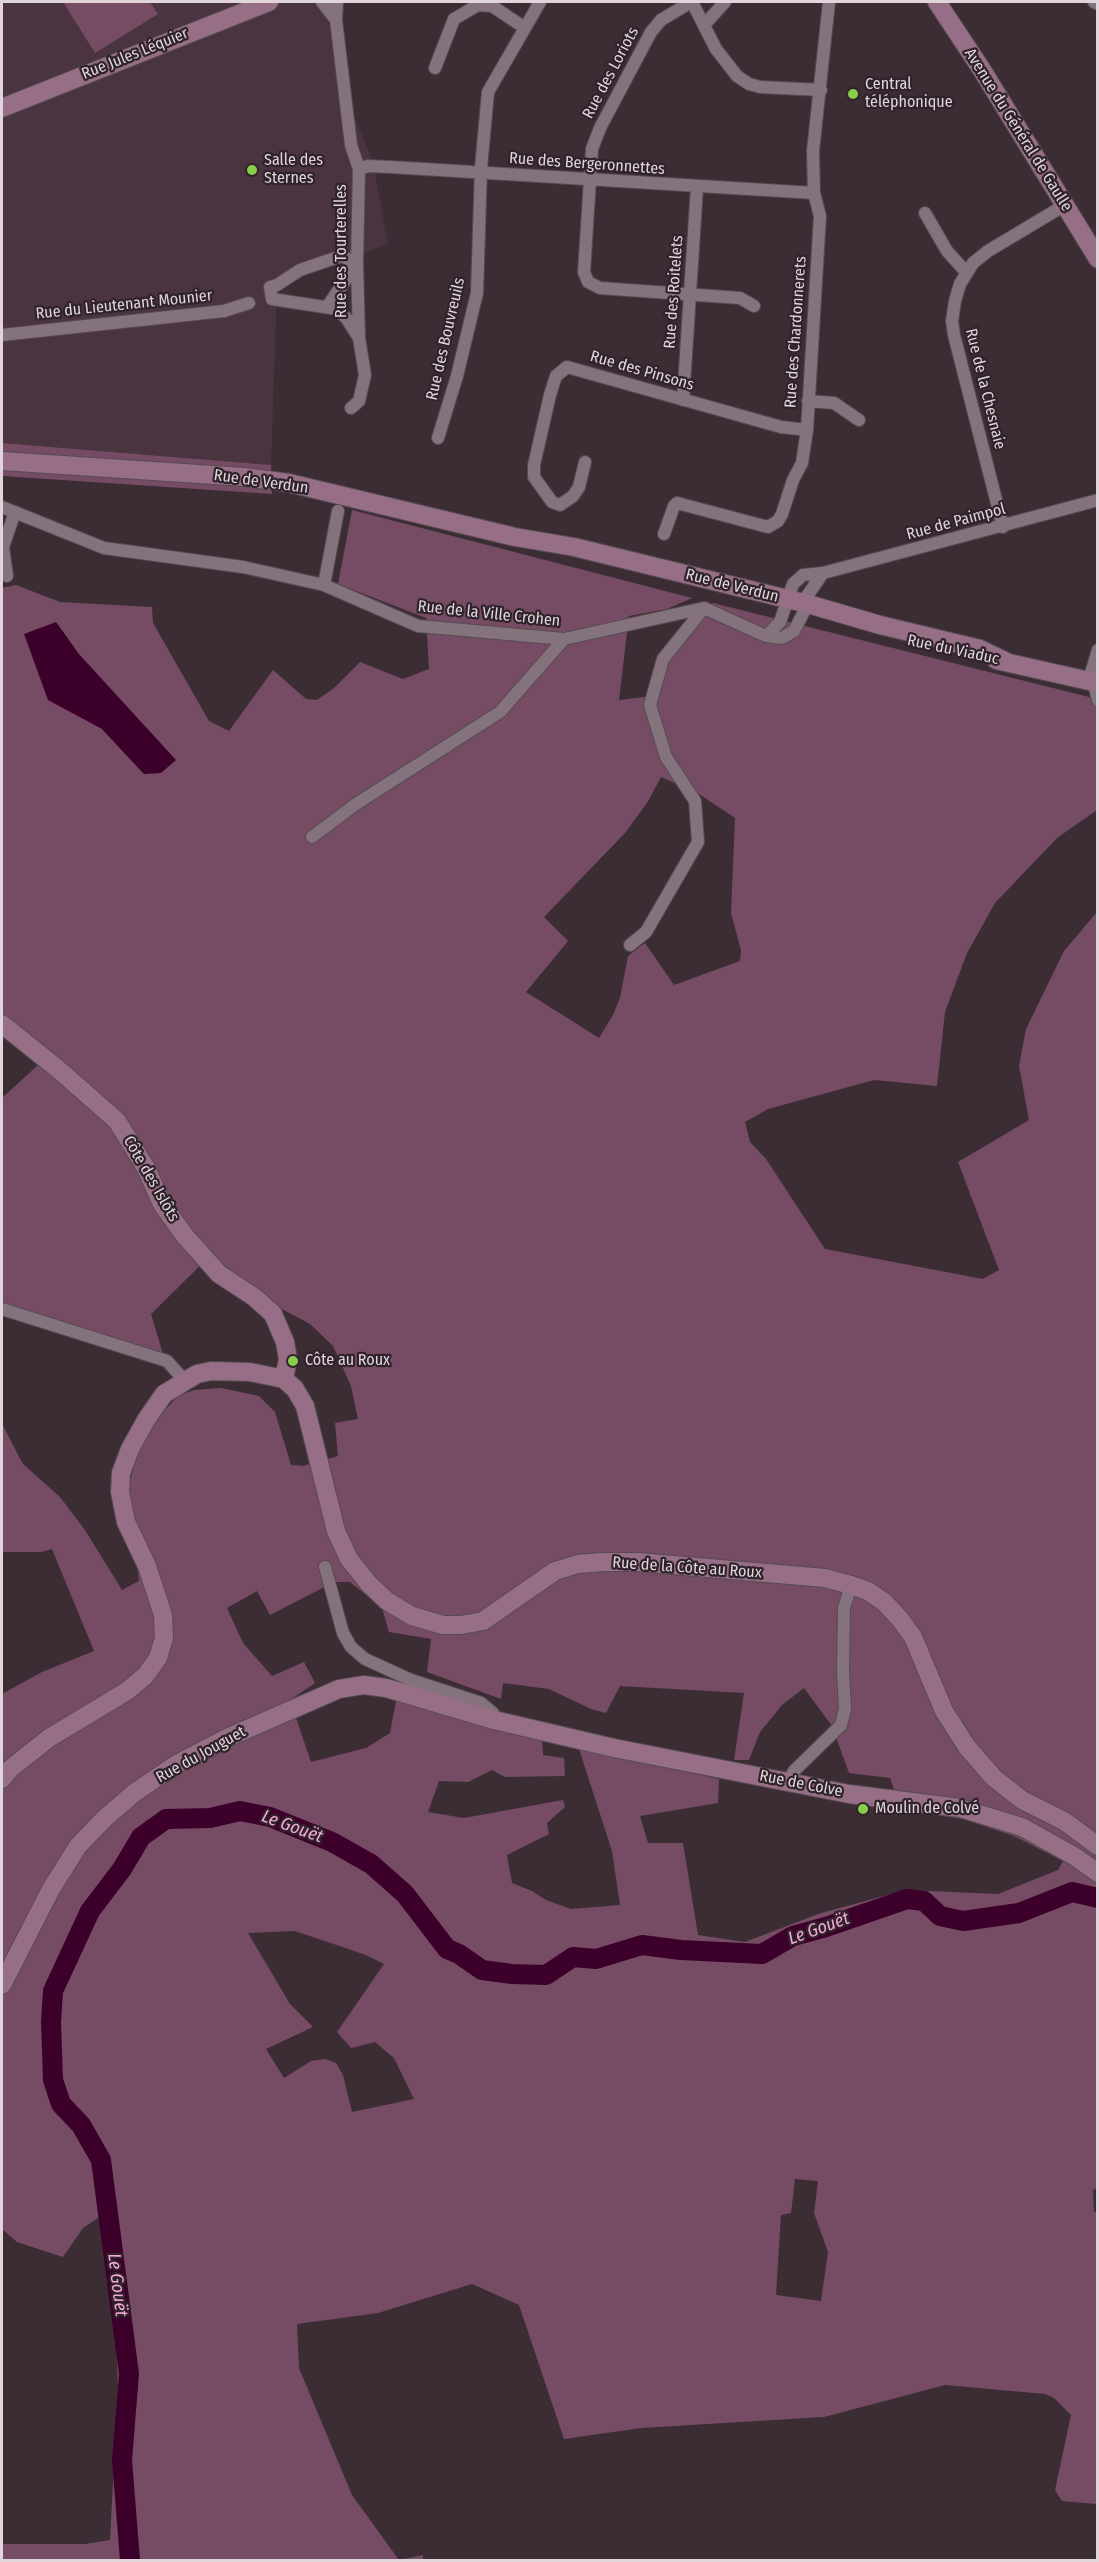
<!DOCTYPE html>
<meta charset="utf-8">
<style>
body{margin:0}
#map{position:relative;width:1099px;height:2562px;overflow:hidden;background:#3c2d35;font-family:"Fira Sans Condensed",sans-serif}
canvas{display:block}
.frame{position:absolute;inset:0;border:3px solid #dfd5da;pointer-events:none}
</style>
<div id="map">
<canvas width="1099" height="2562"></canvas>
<div class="frame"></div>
</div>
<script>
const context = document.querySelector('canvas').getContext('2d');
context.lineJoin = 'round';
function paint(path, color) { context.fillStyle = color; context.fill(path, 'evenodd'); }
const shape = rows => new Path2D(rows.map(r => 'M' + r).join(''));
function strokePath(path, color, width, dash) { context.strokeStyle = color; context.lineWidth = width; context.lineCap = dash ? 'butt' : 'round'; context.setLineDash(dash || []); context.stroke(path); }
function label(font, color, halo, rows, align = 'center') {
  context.font = font + ' "Fira Sans Condensed",sans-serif'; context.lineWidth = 4.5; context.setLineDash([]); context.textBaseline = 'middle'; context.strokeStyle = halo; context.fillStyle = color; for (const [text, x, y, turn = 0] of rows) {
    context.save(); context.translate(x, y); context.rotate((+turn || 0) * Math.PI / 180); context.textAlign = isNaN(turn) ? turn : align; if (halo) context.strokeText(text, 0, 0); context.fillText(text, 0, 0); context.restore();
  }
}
const built = shape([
 [2,2,326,2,340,86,372,158,388,244,277,285,271,465,2,443]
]);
const green = shape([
 [63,2,150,2,158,14,95,53],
 [2,443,271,465,272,494,2,476],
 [352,510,692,598,667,609,629,616,619,700,660,695,670,657,713,603,1097,699,1097,810,1057,838,995,903,967,953,945,1012,937,1086,874,1080,768,1109,745,1122,750,1142,766,1159,825,1249,983,1279,999,1270,958,1162,1029,1120,1019,1066,1026,1029,1064,951,1097,912,1098,2188,1093,2190,1094,2211,1098,2214,1097,2504,1062,2501,1055,2490,1071,2415,1054,2398,1045,2394,945,2385,824,2417,641,2428,564,2439,519,2305,472,2284,378,2313,297,2324,299,2368,352,2495,399,2560,423,2555,423,2560,2,2560,2,2544,85,2544,110,2540,118,2387,112,2245,107,2212,83,2228,63,2257,17,2242,2,2229,2,1694,42,1672,94,1651,52,1549,41,1552,2,1552,2,1424,23,1464,60,1497,85,1530,122,1590,139,1581,129,1503,130,1481,139,1445,152,1424,178,1396,194,1390,221,1388,259,1396,275,1412,291,1465,303,1466,338,1456,335,1423,358,1419,351,1386,333,1346,310,1324,280,1308,211,1255,151,1314,163,1354,2,1304,2,1098,49,1055,2,1015,2,588,16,585,60,602,152,607,153,623,209,721,229,731,273,670,306,699,317,700,334,688,360,662,403,679,429,669,426,618,338,584],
 [56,622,78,653,144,774,102,729],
 [661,777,699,794,735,818,731,913,741,950,740,961,674,985,645,943,628,956,620,998,613,1015,599,1038,526,992,568,941,544,917,625,833,647,803],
 [334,1582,350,1582,382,1608,389,1632,431,1639,427,1672,501,1699,503,1683,549,1689,591,1709,606,1713,620,1686,744,1693,734,1760,749,1760,760,1732,782,1705,804,1688,832,1726,849,1773,890,1778,901,1809,963,1819,1014,1836,1063,1861,1058,1870,998,1894,906,1890,821,1913,745,1942,698,1935,683,1843,648,1843,640,1816,718,1803,719,1779,579,1749,612,1851,620,1905,571,1909,546,1900,532,1891,512,1883,507,1855,549,1834,547,1823,565,1807,563,1800,464,1818,428,1812,439,1781,468,1782,492,1770,505,1777,565,1776,564,1758,543,1755,542,1738,499,1725,396,1701,390,1733,366,1748,311,1762,290,1700,315,1683,304,1662,272,1676,243,1643,227,1608,257,1591,270,1615],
 [295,1931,366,1955,384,1964,337,2032,351,2048,375,2042,394,2058,414,2099,352,2112,343,2075,336,2063,325,2059,311,2061,284,2078,266,2049,313,2027,290,2004,248,1933],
 [795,2179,818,2181,814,2213,828,2252,821,2301,776,2295,781,2215,791,2213]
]);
const water = shape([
 [56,622,78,653,176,760,161,773,144,774,102,729,48,700,24,634]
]);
const river = shape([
 [130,2560,122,2460,129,2374,101,2160,81,2125,61,2104,53,2080,51,2022,53,1991,90,1911,122,1869,141,1837,166,1819,210,1818,240,1811,270,1817,332,1842,371,1864,405,1894,447,1949,459,1954,482,1970,512,1974,546,1975,573,1957,596,1959,642,1945,681,1950,762,1954,793,1936,826,1927,907,1899,924,1901,940,1916,963,1921,1019,1913,1072,1892,1098,1898]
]);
const street = shape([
 [322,2,336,20,337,2],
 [691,2,661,20,651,32,600,128,592,149,584,272,588,282,600,288,740,298,754,306],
 [692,2,716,49,737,76,749,84,760,87,821,90],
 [1094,2,1098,4],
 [336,20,351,145,359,169,357,263,359,338,365,375,359,401,351,408],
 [704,25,725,2],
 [435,68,454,19,478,5,492,6,525,28],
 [359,169,368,166,391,167,814,193],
 [925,213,947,251,966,272],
 [327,307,357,263,341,256,300,270,277,285,270,287,272,299,337,309,347,319,359,338],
 [2,335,224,311,249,303],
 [683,400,697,187],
 [808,401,834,403,859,420],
 [438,438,457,376,477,293,481,168,488,92,540,2],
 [585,462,579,487,573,496,560,505,552,502,534,477,534,465,550,395,556,376,567,367,781,427,807,430],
 [2,507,104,548,243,567,324,585,418,626,564,639,704,608,766,636,782,638,794,631,808,604,807,596,823,573],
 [1003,527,954,335,952,321,955,301,960,284,973,263,988,251,1065,205],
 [664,534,674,506,677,503,768,527,778,521,782,514,793,480,802,463,807,430,820,216,814,193,813,151,829,2],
 [7,576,3,547,15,512],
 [324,585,338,511],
 [766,636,780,622,793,584,803,575,823,573,1098,500],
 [1098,650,1091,673,1098,700],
 [312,837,356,804,500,712,564,639],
 [630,945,646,932,698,842,695,801,666,757,650,705,663,659,704,608],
 [2,1309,167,1361,184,1380],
 [325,1567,343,1633,351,1647,365,1659,411,1680,481,1703,493,1713,494,1720],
 [788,1781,794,1771,841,1725,845,1709,843,1672,844,1608,851,1585]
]);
const secondary = shape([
 [937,2,982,70,1098,259],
 [2,108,269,2],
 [2,461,244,477,289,483,515,537,574,547,808,604,880,625,980,649,1007,662],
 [996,660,1098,683],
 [2,1024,58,1069,117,1121,146,1168,162,1204,185,1236,219,1274,254,1297,273,1314,285,1342,288,1359,284,1379],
 [2,1779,10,1769,49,1738,127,1691,145,1676,158,1658,164,1638,163,1615,147,1566,126,1522,120,1492,121,1473,130,1449,146,1420,164,1394,197,1374,211,1371,250,1372,284,1379,295,1389,305,1406,336,1531,349,1559,369,1584,387,1601,412,1616,443,1625,461,1625,483,1621,555,1571,578,1564,602,1562,638,1562,825,1578,851,1585,868,1591,884,1602,900,1619,913,1637,944,1711,967,1747,993,1777,1022,1800,1064,1821,1098,1846],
 [2,1985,51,1889,78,1846,104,1819,134,1793,177,1764,229,1737,339,1689,364,1685,386,1688,494,1720,614,1748,849,1794,960,1808,1022,1827,1074,1856,1098,1873]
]);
const markers = [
 [853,94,6,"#87cf4b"],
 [252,170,6,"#87cf4b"],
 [293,1361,6,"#87cf4b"],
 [863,1809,6,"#87cf4b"]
];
const streetNames = [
 ["Rue Jules Léquier",135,54,-22],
 ["Rue des Loriots",611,73,-62],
 ["Avenue du Général de Gaulle",1018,130,58],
 ["Rue des Bergeronnettes",587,164,4],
 ["Rue des Tourterelles",342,251,-90],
 ["Rue des Roitelets",674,292,-86],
 ["Rue du Lieutenant Mounier",124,305,-6],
 ["Rue des Chardonnerets",796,332,-86],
 ["Rue des Bouvreuils",446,339,-77],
 ["Rue des Pinsons",642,371,16],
 ["Rue de la Chesnaie",985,389,76],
 ["Rue de Verdun",261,482,8],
 ["Rue de Paimpol",956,522,-15],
 ["Rue de Verdun",732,586,14],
 ["Rue de la Ville Crohen",489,614,6],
 ["Rue du Viaduc",953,650,12],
 ["Côte des Islôts",151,1179,60],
 ["Rue de la Côte au Roux",687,1568,4],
 ["Rue du Jouguet",201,1755,-29],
 ["Rue de Colve",801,1784,11]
];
const poiNames = [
 ["Central",865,85],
 ["téléphonique",865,103],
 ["Salle des",264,161],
 ["Sternes",264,179],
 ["Côte au Roux",305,1361],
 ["Moulin de Colvé",875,1809]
];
const waterNames = [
 ["Le Gouët",292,1827,20],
 ["Le Gouët",819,1929,-20],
 ["Le Gouët",117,2285,83]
];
paint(built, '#493440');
paint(green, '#764c65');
paint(water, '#3c002a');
strokePath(river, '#3c002a', 20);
strokePath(street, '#574b52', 14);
strokePath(secondary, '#574b52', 20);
strokePath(street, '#84737d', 12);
strokePath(secondary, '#966f87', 18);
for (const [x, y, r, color] of markers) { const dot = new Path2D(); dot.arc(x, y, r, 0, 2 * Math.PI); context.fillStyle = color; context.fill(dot); strokePath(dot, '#31232b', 2); }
label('16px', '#dfd5da', '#31232b', streetNames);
label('16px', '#dfd5da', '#31232b', poiNames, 'left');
label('italic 18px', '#f7aad8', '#31232b', waterNames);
</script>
